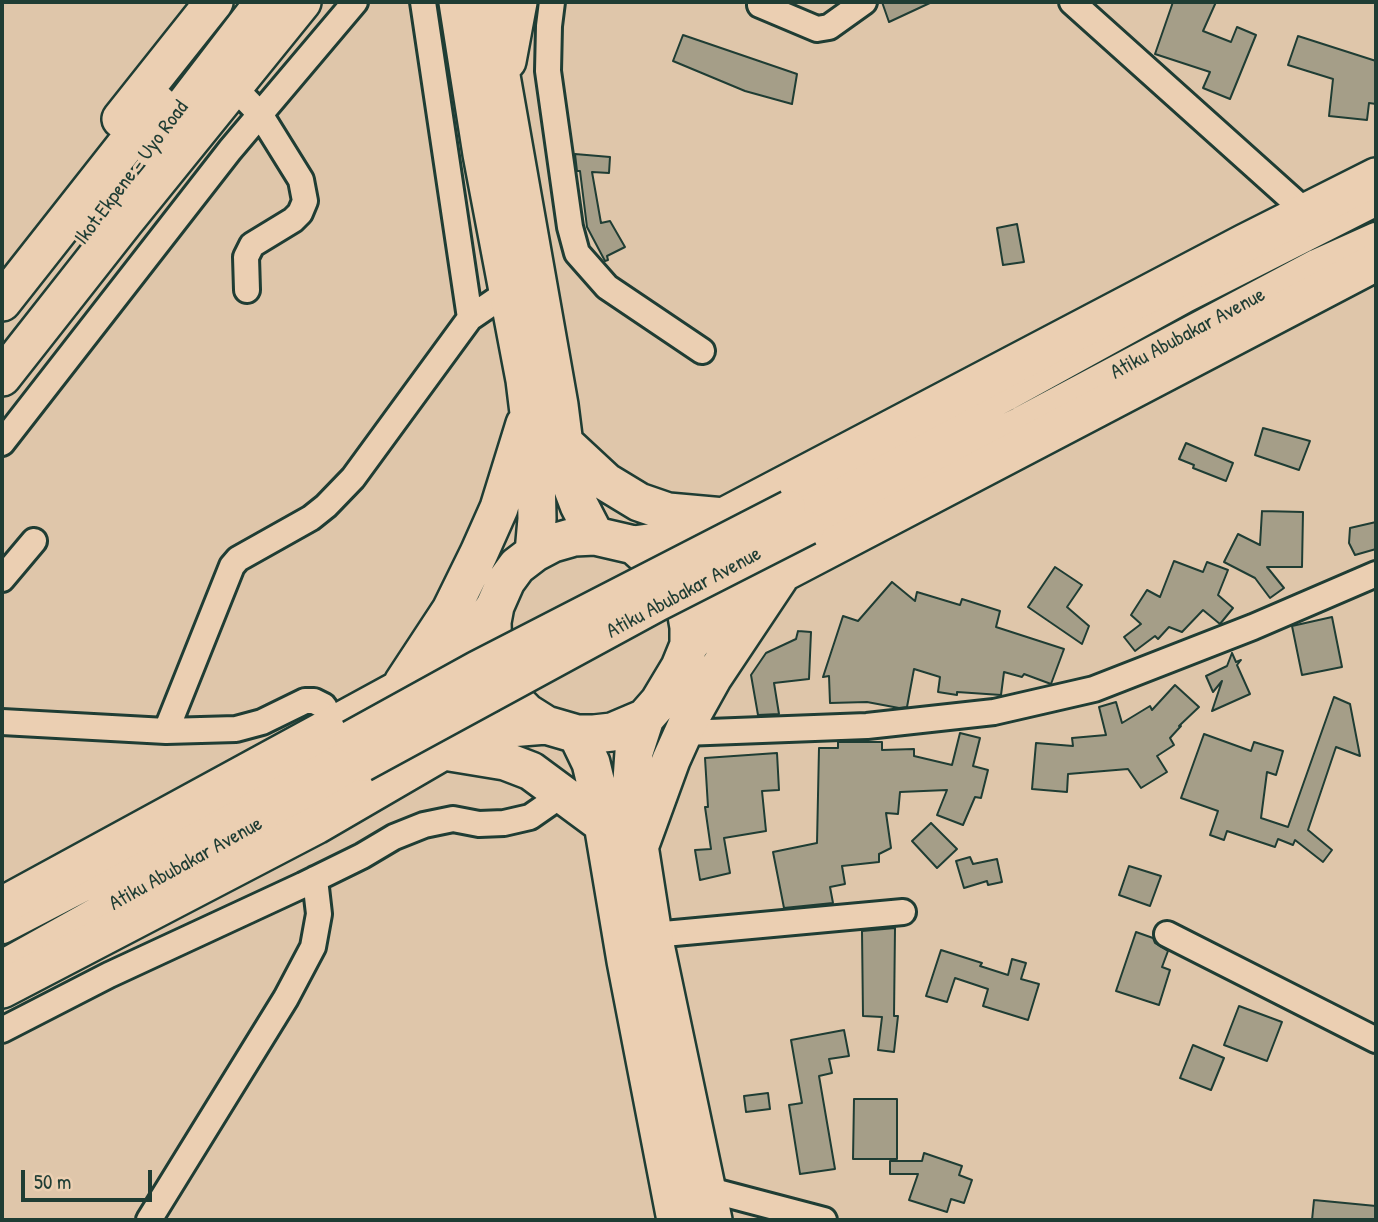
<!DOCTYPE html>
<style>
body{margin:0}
#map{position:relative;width:1378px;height:1222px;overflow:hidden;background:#dfc6aa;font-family:"Patrick Hand",sans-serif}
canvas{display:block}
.frame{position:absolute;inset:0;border:4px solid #1f3d34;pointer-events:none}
.scale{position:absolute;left:21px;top:1170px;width:131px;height:32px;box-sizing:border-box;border:4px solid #1f3d34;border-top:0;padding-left:9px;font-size:21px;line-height:24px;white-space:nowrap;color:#1f3d34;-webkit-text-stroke:5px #ebcfb2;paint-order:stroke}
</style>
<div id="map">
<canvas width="1378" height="1222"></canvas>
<div class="frame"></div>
<div class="scale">50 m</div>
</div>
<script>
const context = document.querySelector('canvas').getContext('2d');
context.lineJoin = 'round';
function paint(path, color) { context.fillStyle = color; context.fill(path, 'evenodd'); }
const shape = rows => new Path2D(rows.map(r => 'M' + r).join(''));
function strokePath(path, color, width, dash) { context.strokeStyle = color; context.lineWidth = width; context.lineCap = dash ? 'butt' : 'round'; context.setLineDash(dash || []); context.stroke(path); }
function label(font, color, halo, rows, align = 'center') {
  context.font = font + ' "Patrick Hand",sans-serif'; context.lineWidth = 6; context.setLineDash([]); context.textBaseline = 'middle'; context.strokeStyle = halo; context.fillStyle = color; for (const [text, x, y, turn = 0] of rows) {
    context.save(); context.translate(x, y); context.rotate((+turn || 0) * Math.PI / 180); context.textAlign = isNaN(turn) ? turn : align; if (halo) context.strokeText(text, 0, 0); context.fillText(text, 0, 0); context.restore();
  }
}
const building = shape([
 [882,2,932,2,889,22,882,2],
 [1173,2,1216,2,1203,31,1231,42,1237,27,1256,35,1230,99,1203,88,1210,72,1155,54,1173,2],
 [683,35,797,74,792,104,745,91,673,61,683,35],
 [1298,36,1376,61,1376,104,1369,103,1367,120,1329,116,1333,79,1288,65,1298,36],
 [575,154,610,157,609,173,592,172,601,223,610,221,625,247,607,256,608,260,605,261,587,227,580,171,577,171,575,154],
 [1017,224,1024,262,1003,265,997,228,1017,224],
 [1263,428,1310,441,1299,470,1255,455,1263,428],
 [1186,443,1233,463,1226,481,1193,468,1194,465,1179,459,1186,443],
 [1262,511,1303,512,1302,567,1267,567,1284,588,1270,598,1255,578,1224,562,1238,534,1260,545,1262,511],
 [1376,522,1376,549,1355,555,1349,543,1350,528,1376,522],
 [1174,561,1203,572,1207,562,1228,570,1218,595,1233,608,1220,624,1203,610,1182,632,1169,627,1158,639,1155,636,1135,651,1124,637,1141,624,1131,615,1147,590,1160,597,1174,561],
 [1055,567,1082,585,1067,607,1089,626,1082,644,1028,607,1055,567],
 [892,582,915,601,917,592,960,605,962,599,1000,611,996,627,1064,649,1051,684,1024,674,1022,677,1004,672,1001,695,957,692,957,695,938,692,940,677,914,669,907,707,899,708,867,702,830,703,829,676,823,677,843,616,858,621,892,582],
 [1332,617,1342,667,1302,675,1292,626,1332,617],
 [798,631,811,632,809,679,774,683,779,714,758,715,751,675,766,653,796,639,798,631],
 [1232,653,1236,662,1241,660,1237,665,1250,694,1212,711,1222,681,1213,692,1206,676,1227,666,1232,653],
 [1175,685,1199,707,1179,726,1181,726,1170,738,1174,745,1157,756,1167,772,1141,788,1128,769,1068,774,1067,792,1032,789,1036,743,1073,746,1072,738,1106,735,1099,707,1116,702,1122,723,1150,706,1152,710,1175,685],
 [1334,697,1350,704,1360,756,1336,747,1308,830,1332,850,1323,862,1295,840,1293,845,1278,839,1275,847,1227,831,1224,840,1210,835,1218,811,1181,798,1204,734,1251,751,1254,742,1283,751,1276,775,1267,772,1261,818,1288,827,1334,697],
 [960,733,980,738,973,766,988,770,981,798,975,797,963,825,937,815,947,790,900,792,898,814,886,813,891,848,879,854,879,862,842,866,845,884,830,887,833,903,784,908,773,852,817,843,819,748,838,748,838,742,882,742,882,750,914,749,914,756,952,765,960,733],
 [777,753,779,790,762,791,766,831,724,838,730,873,700,880,695,850,711,849,705,807,708,807,705,758,777,753],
 [931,823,957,849,937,868,912,841,931,823],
 [970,857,973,864,997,859,1002,882,988,885,987,881,964,888,956,861,970,857],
 [1129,866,1161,876,1150,906,1119,895,1129,866],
 [895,928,894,1016,898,1016,894,1052,878,1050,882,1017,863,1016,862,931,895,928],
 [1136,932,1153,938,1155,943,1168,951,1162,967,1170,970,1159,1005,1116,991,1136,932],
 [941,950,982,963,980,966,1008,975,1012,959,1026,963,1021,979,1039,984,1028,1020,983,1006,988,989,955,978,947,1002,926,996,941,950],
 [1239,1006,1282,1022,1267,1061,1224,1045,1239,1006],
 [844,1030,849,1056,829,1059,832,1073,819,1076,835,1169,800,1174,789,1105,802,1103,791,1040,844,1030],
 [1193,1045,1224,1058,1211,1090,1180,1078,1193,1045],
 [768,1093,770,1109,746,1112,744,1096,768,1093],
 [854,1099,897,1099,897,1159,853,1159,854,1099],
 [924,1153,962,1166,959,1175,972,1180,964,1203,951,1199,947,1212,909,1200,918,1174,890,1174,890,1161,922,1161,924,1153],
 [1314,1200,1376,1206,1376,1220,1312,1220,1314,1200]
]);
const minor = shape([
 [423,2,470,318],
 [552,2,549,26,548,71,570,227,577,253,607,287,702,351],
 [1072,2,1306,212],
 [760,5,817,29,829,27,864,2],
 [233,86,260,114,301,180,305,201,300,213,293,220,252,245,246,257,247,290],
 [2,443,230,150,355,2],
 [2,579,34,541],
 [2,722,166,731,236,729,262,722,305,701,314,701,324,706,333,724],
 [166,731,232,566,238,559,311,518,326,506,353,478,470,318,508,292],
 [683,733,867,726,994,712,1094,689,1253,627,1376,574],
 [1167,934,1376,1040],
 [653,935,903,912],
 [2,1030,109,975,303,885,362,856,394,837,424,825,453,819,479,824,504,823,530,817,563,794],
 [706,1189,824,1220],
 [149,1220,286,998,313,947,319,914,315,879]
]);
const major = shape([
 [789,507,1007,394,1185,296,1376,199],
 [808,528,1021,423,1318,265,1376,239],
 [2,927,133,859,351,737],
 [2,967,363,765]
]);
const highway = shape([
 [458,2,482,154,525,380,536,470,537,519,534,553,517,566,506,581,495,606,492,622,493,656,505,688,515,701,527,713,546,725,577,734,594,734,612,732,645,718,659,702,680,667,689,645,689,627,686,610,681,593,671,578,634,545,595,536,574,537,553,543,534,553],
 [488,2,559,405,568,476,579,505,595,536],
 [507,61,518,2],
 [121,119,214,2],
 [152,148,264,2],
 [2,302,158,104],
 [2,377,124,222,302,2],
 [564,443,606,482,639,502,668,512,724,517],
 [634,545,677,539,714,522,1245,243,1376,177],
 [689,645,721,609,744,593,1376,262],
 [403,683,451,610,479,553,499,508,525,424],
 [645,718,634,752,631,794,653,935,713,1220],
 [577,734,591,763,597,788,626,961,676,1220],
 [444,751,505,761,531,771,604,825],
 [640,845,671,760,689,720,713,677,779,578],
 [2,906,446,664,474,639,495,606],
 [2,989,316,825,450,747,509,728,546,725]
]);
const majorBridge = shape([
 [351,737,476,668,789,507],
 [363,765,659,604,808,528]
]);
const streetNames = [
 ["Ikot Ekpene - Uyo Road",132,173,-53],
 ["Atiku Abubakar Avenue",1188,334,-28],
 ["Atiku Abubakar Avenue",684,593,-28],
 ["Atiku Abubakar Avenue",186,864,-29]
];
paint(building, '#a59e88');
strokePath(building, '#1f3d34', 2);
strokePath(minor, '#1f3d34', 30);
strokePath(major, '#1f3d34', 37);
strokePath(highway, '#1f3d34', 42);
strokePath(minor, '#ebcfb2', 24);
strokePath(major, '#ebcfb2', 32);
strokePath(highway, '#ebcfb2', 37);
strokePath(majorBridge, '#1f3d34', 37, []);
strokePath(majorBridge, '#ebcfb2', 32);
label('21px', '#1f3d34', '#ebcfb2', streetNames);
</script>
